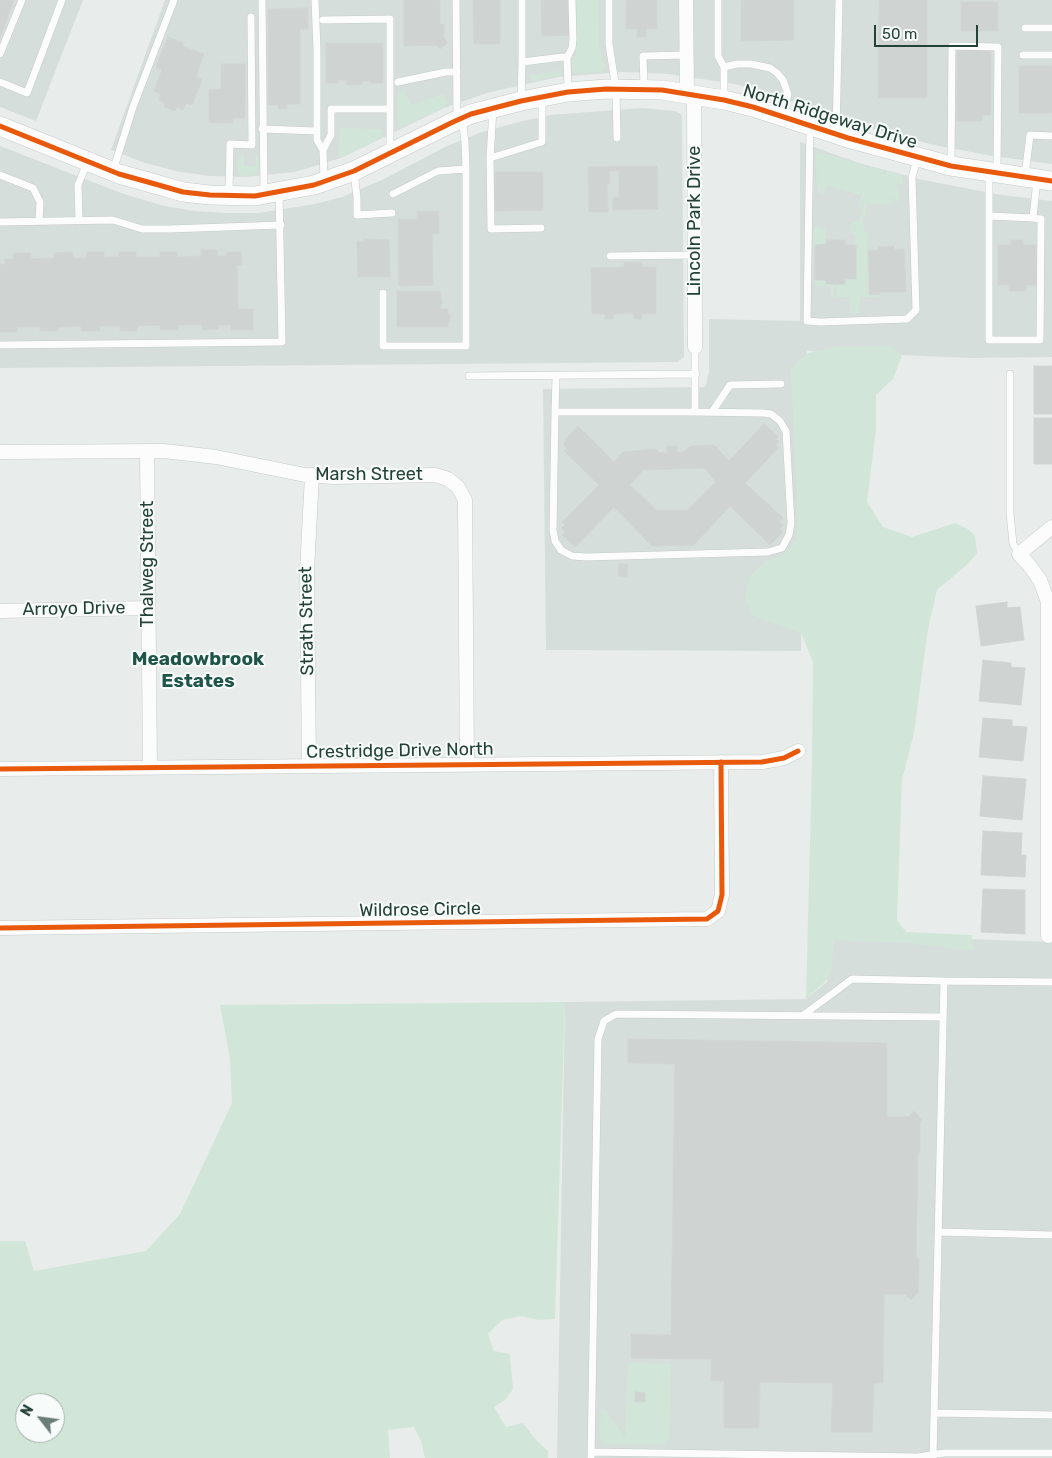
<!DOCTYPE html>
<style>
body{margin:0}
#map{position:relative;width:1052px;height:1458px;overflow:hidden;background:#e8edeb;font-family:Rubik,sans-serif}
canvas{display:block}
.north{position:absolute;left:15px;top:1393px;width:50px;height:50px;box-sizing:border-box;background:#f7fbf9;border:1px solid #a3b1ad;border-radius:50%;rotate:300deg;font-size:14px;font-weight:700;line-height:20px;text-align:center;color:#24423a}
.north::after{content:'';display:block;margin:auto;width:18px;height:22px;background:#697e78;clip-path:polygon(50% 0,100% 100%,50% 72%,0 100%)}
.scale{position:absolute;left:874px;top:25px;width:104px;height:22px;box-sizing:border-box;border:2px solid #24423a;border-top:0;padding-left:6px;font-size:15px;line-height:18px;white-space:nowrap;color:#24423a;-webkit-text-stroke:4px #f7fbf9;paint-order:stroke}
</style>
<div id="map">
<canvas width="1052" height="1458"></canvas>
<div class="north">N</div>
<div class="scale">50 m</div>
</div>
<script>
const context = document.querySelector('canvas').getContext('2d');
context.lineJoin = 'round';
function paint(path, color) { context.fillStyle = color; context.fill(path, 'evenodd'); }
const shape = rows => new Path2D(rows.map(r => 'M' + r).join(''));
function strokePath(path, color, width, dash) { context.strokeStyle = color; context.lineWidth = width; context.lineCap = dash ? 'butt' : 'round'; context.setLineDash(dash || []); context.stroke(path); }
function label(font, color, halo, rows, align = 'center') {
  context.font = font + ' Rubik,sans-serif'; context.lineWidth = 4; context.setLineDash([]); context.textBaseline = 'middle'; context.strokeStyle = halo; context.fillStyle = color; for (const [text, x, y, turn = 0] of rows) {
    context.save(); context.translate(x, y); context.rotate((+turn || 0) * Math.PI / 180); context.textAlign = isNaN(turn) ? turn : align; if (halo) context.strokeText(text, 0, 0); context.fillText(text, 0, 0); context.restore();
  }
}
const built = shape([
 [0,0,83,0,36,121,0,107],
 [165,0,1052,0,1052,164,992,156,934,145,880,131,765,92,735,84,668,74,622,72,558,77,487,93,444,108,341,158,295,172,244,177,210,176,180,172,145,163,111,150],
 [643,108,675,111,681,114,682,117,684,357,677,362,0,368,0,146,121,193,164,206,195,211,226,213,258,213,315,204,342,197,382,180,447,146,482,132,519,122,549,115],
 [800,142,859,163,923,180,1002,195,1052,201,1052,357,969,358,807,351,801,651,546,650,543,389,705,387,709,372,709,319,800,321],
 [828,934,1052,942,1052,1458,557,1458,565,1002,806,999,827,982]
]);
const green = shape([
 [575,0,598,0,599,48,605,66,602,72,573,73,572,62,576,55],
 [558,71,562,73,560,76,531,81,530,78,531,75],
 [398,91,405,92,411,105,444,94,445,99,448,102,443,108,399,128,398,125],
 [340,128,382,129,382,137,369,145,339,158],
 [818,152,867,166,868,170,870,167,883,170,884,175,887,171,901,175,903,178,904,184,897,183,896,188,901,193,899,194,898,203,894,198,892,199,894,203,866,205,866,216,863,218,864,230,867,232,868,295,879,294,879,297,860,297,859,313,850,313,850,297,837,297,837,284,845,284,845,279,856,279,855,235,850,232,853,222,859,222,863,208,858,206,862,193,860,192,860,195,827,185,823,195,819,193,817,187,816,154],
 [244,154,244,166,256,166,256,155,259,155,258,173,256,175,242,176,238,175,238,156],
 [813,226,826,230,826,244,815,245,815,279,826,280,834,284,834,297,831,297,831,286,816,286,814,283],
 [891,346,902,356,893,379,876,395,876,429,867,502,883,527,912,537,955,523,968,529,975,536,977,553,968,564,937,590,928,629,914,733,902,780,897,920,906,932,972,935,973,951,908,943,834,940,831,973,825,982,806,999,812,760,813,662,801,633,752,615,745,596,749,578,766,561,783,555,796,541,797,495,791,369,808,353,835,347],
 [565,1002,555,1319,537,1320,522,1316,502,1320,488,1334,494,1351,510,1354,513,1389,506,1399,494,1407,506,1427,523,1423,536,1440,548,1451,548,1458,425,1458,421,1441,414,1427,388,1430,390,1458,0,1458,0,1241,25,1241,34,1271,146,1251,180,1214,232,1103,230,1058,220,1005],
 [25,1403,55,1403,55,1433,25,1433],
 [628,1363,671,1364,669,1438,666,1444,605,1444,600,1439,601,1410,602,1409,605,1409,625,1437]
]);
const building = shape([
 [0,0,14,0,0,37,0,0],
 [404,0,440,0,440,24,444,24,444,38,448,42,440,49,437,45,404,46,404,0],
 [473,0,500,0,500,44,474,44,473,0],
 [541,0,571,0,571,35,542,36,541,0],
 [626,0,657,0,657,29,646,29,646,37,637,37,637,29,626,29,626,0],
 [741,0,794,0,794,40,741,41,741,0],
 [879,0,927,0,927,98,878,98,879,0],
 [961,2,998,2,998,31,961,31,961,2],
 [308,8,308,29,300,29,300,104,287,104,287,109,278,109,278,104,268,105,268,9,308,8],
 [168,37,183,43,182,46,204,54,196,76,202,80,192,105,186,103,183,110,177,107,175,111,164,107,165,103,159,100,161,94,154,91,162,70,156,67,168,37],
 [326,43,383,43,383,83,370,83,370,81,362,81,362,85,347,85,347,80,338,80,338,83,326,83,326,43],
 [957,51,991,51,991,115,982,115,982,121,957,121,957,51],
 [221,64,245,64,245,118,232,118,233,123,209,122,209,90,221,89,221,64],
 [1019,66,1052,66,1052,113,1019,113,1019,66],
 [615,166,657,166,658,209,613,210,613,197,619,197,619,171,615,171,615,166],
 [615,166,615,171,610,171,610,183,607,184,608,212,589,212,588,167,615,166],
 [495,172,543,172,543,210,495,211,495,172],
 [417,211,439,211,439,234,432,234,433,285,399,286,398,219,417,219,417,211],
 [364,239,389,240,390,277,358,277,357,241,364,241,364,239],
 [827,240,845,240,845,245,856,245,856,279,845,279,845,284,826,284,826,280,815,280,815,245,826,244,827,240],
 [1011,240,1023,240,1023,245,1036,245,1036,285,1026,285,1026,291,1009,291,1009,285,998,285,998,245,1011,245,1011,240],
 [894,246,895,250,904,249,906,292,880,292,880,294,870,295,868,251,879,250,878,247,894,246],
 [201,250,217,250,217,256,227,256,227,252,241,252,242,265,237,265,238,309,253,309,253,330,231,330,231,325,218,325,218,329,202,330,202,325,178,325,178,330,160,330,160,325,137,326,137,331,120,331,120,326,112,326,111,257,119,257,119,252,136,252,136,257,160,257,160,252,177,252,177,257,201,256,201,250],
 [72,252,73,258,87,258,87,252,104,252,104,258,111,257,112,326,99,326,100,331,81,331,81,326,58,327,58,331,40,331,40,327,17,327,17,332,0,332,0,264,5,264,5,259,13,259,13,253,31,253,31,259,54,258,54,253,72,252],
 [624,262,642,262,642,267,656,267,656,314,642,314,642,319,634,319,634,313,613,314,613,319,605,319,605,314,592,314,591,268,624,267,624,262],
 [397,291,440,291,442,304,440,304,440,309,448,309,448,314,450,314,450,322,448,322,448,327,397,327,397,291],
 [1034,366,1052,366,1052,414,1034,414,1034,366],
 [1034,418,1052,418,1052,464,1034,464,1034,418],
 [764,424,778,437,776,439,779,441,776,445,778,448,745,483,783,518,779,522,783,525,780,529,783,532,770,545,730,506,694,545,652,546,614,507,575,547,562,535,565,532,561,528,565,525,562,522,599,485,564,451,567,448,563,444,566,441,565,440,578,426,614,462,623,452,656,449,660,453,667,453,667,446,677,446,677,453,683,452,691,446,714,445,729,461,764,424],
 [705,468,716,482,688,510,656,510,630,485,643,470,705,468],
 [619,564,628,564,627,577,618,576,619,564],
 [1007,602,1007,608,1020,607,1024,640,981,646,976,606,1007,602],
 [983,660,1011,663,1011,667,1025,668,1021,705,979,701,983,660],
 [983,718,1012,720,1012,726,1027,727,1023,761,979,757,983,718],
 [983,776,1026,779,1022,820,980,816,983,776],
 [983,831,1022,833,1021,855,1026,855,1025,877,981,875,983,831],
 [983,889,1025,890,1025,934,981,932,983,889],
 [628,1039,887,1043,887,1117,908,1117,914,1111,922,1120,920,1122,920,1152,918,1153,916,1258,919,1260,918,1290,919,1291,911,1300,905,1294,884,1294,883,1383,874,1383,872,1432,831,1432,833,1383,760,1382,759,1428,724,1428,724,1381,711,1381,711,1359,631,1358,631,1334,671,1335,675,1064,628,1063,628,1039],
 [635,1392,645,1393,645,1402,635,1402,635,1392]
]);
const lane = shape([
 [262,0,264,194],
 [315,0,317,49,317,140,323,150,324,180],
 [456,0,457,117],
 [522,0,522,62],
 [609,0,609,44,616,89,617,138],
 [718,0,718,56,724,67,724,100],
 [323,20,390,19,390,152],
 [1025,28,1052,28],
 [0,54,22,0],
 [1023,55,1052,55],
 [724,67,737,64,751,64,770,68,777,73,783,80,788,94,783,116],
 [0,82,27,93,62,0],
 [398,82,446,72,457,72],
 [644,87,643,56,687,55],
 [568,91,567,58,572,48,573,39,572,0],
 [521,100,522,62,563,57,567,58],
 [810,126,807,321,821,322,907,319,916,310,912,177,917,159],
 [262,129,317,131],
 [836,134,839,0],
 [323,150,331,135,331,109,390,109],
 [490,158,493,109],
 [951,165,952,46,998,47,997,171],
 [113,171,133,107,174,0],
 [354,172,357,198,357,215,392,213],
 [989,173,989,340,1040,340,1041,219,1033,218,1037,179],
 [0,175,33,188,40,202,39,221],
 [1025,175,1030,135,1052,136],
 [393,194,438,171,466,169],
 [229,195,230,144,252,145,251,17],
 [989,216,1033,218],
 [79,221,78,185,87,163],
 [0,222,113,220,142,229,169,229,281,225],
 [541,228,491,229,490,158,542,142,542,99],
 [610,256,695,255],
 [383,293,383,346,466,346,466,169,465,142,462,118],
 [0,345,282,342,279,192],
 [1010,374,1010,513,1013,544,1019,554],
 [469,376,696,374],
 [555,412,556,376],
 [695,412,763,413,771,414,780,421,786,431,791,523,789,535,782,548,768,552,586,557,572,556,561,550,555,541,553,530,555,412,695,412,695,347],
 [712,412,730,385,781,384],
 [802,1016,852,979,944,981],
 [939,1232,1052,1235],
 [935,1413,1052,1415],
 [591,1452,918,1457,944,1453,1052,1453],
 [591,1458,598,1039,604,1021,616,1014,943,1017],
 [933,1458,944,981,1052,982]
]);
const street = shape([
 [686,0,687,94],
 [694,95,695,347],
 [147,451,150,768],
 [0,452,164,451,216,457,305,475,334,477,435,475,448,479,458,487,465,500,467,764],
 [0,611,148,608],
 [309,766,307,571,312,475],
 [0,769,762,762,784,758,798,751],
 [0,928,707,919,718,911,722,895,721,762],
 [1048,936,1048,602,1040,580,1029,565,1019,554,1052,527]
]);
const secondary = shape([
 [0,126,119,174,155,184,183,192,210,195,255,196,314,185,354,171,453,122,471,114,521,101,568,92,606,89,662,90,724,100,753,107,848,138,951,166,1052,181]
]);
const cycleway = shape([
 [0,126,119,174,155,184,183,192,210,195,255,196,314,185,354,171,453,122,471,114,521,101,568,92,606,89,662,90,724,100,753,107,848,138,951,166,1052,181],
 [0,769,762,762,784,758,798,751],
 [0,928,707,919,718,911,722,895,721,762]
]);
const streetNames = [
 ["North Ridgeway Drive",830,117,17],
 ["Lincoln Park Drive",695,221,-90],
 ["Marsh Street",369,475],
 ["Thalweg Street",148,564,-90],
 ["Arroyo Drive",74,609,-1],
 ["Strath Street",307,621,-91],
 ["Crestridge Drive North",400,751,-1],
 ["Wildrose Circle",420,910,-1]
];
const neighbourhoodNames = [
 ["Meadowbrook",198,660],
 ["Estates",198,682]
];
paint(built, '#d6dedb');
paint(green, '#d1e6d8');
paint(building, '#cfd4d2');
strokePath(building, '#d1d6d4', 1);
strokePath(lane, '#c5cac8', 8);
strokePath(street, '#c5cac8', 15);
strokePath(secondary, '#c3cbc8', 20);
strokePath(lane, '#fcfcfc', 7);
strokePath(street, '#fcfcfc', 14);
strokePath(secondary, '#fcfcfc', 19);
strokePath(cycleway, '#e8590c', 5);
label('18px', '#24423a', '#f7fbf9', streetNames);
label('bold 19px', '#1f5548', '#f7fbf9', neighbourhoodNames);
</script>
